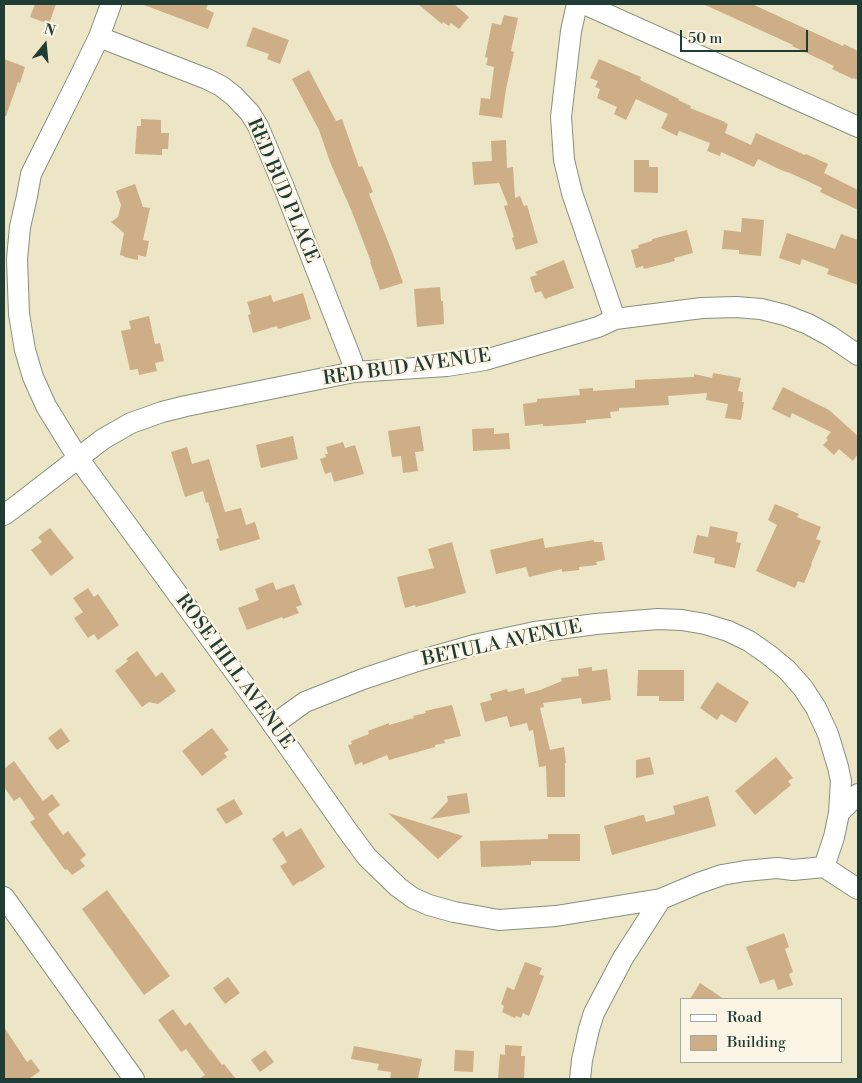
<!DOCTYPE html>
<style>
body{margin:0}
#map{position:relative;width:862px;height:1083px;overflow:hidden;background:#ece5c6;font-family:"Libre Bodoni",serif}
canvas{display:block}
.frame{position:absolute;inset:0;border:5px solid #1f3d34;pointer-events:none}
.legend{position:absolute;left:680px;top:998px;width:162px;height:65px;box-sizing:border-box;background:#fcf5e5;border:1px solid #a4ab9e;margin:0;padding:6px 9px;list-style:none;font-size:15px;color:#1f3d34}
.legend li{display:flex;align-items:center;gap:10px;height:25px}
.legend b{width:25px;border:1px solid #a4ab9e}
.north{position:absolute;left:20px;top:20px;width:50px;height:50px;-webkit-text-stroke:4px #fcf5e5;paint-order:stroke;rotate:17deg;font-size:14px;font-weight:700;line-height:20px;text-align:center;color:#1f3d34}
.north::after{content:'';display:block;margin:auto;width:18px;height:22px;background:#1f3d34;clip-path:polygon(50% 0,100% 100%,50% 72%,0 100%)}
.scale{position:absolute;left:680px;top:30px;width:128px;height:22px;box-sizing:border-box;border:2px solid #1f3d34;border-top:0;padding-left:6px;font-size:15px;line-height:18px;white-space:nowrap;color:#1f3d34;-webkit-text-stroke:4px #fcf5e5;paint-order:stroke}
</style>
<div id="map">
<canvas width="862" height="1083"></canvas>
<div class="frame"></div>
<ul class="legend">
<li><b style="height:6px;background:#fff"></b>Road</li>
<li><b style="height:14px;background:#ceae86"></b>Building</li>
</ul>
<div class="north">N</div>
<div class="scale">50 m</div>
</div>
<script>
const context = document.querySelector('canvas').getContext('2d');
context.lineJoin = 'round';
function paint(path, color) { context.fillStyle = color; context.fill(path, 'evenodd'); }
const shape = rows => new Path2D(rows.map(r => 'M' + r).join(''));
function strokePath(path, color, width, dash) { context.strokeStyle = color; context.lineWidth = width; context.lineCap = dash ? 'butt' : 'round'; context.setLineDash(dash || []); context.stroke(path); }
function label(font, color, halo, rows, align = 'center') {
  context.font = font + ' "Libre Bodoni",serif'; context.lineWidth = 4.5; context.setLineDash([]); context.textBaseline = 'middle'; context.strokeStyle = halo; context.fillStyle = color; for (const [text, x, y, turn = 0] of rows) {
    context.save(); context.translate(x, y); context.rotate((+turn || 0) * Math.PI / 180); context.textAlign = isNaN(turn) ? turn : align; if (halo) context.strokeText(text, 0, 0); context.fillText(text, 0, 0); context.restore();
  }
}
const building = shape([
 [35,4,56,4,49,24,30,17],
 [144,4,208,4,206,9,214,13,208,29,144,5],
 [418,4,454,4,469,17,459,29,451,23,449,26,443,22,442,24],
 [703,4,752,4,843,46,844,44,858,51,858,80,853,78,853,79,832,69,834,66,792,46,793,45],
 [504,15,518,18,511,51,514,52,506,89,502,118,479,115,481,98,490,99,494,67,486,65,488,58,485,57,492,23,501,25],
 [253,27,289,40,280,64,267,59,269,54,246,46],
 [4,59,25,67,20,83,18,82,6,116,4,116],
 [599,59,641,77,640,80,679,99,678,100,691,106,690,108,725,122,725,123,728,124,725,133,751,145,756,133,805,155,806,154,828,164,824,173,858,190,858,210,820,192,822,188,790,173,781,170,758,159,754,167,721,152,720,156,707,151,710,143,679,131,677,136,661,128,668,114,636,99,626,120,614,114,617,107,597,98,600,89,595,87,598,81,590,78],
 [309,70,336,121,342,119,359,167,362,166,373,192,369,194,393,254,403,283,380,290,370,262,371,262,352,212,330,162,319,130,292,79],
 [141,119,161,120,161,133,169,133,168,149,162,149,162,155,135,154,137,126,141,126],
 [506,140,507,168,513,167,515,198,520,196,524,206,527,205,538,243,516,250,512,238,514,237,504,206,508,205,499,183,474,185,472,162,492,161,491,141],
 [634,160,649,160,649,167,658,167,658,193,634,192],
 [135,184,143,207,150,208,143,240,149,241,146,257,138,255,138,260,124,257,124,256,120,255,124,233,111,222,118,217,121,205,116,191],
 [742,218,764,220,761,256,739,254,739,250,722,249,724,230,741,232],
 [687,230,693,253,674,258,675,261,644,269,643,266,636,268,631,250,639,248,638,245,652,241,652,239],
 [787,233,835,249,841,234,858,240,858,285,827,274,829,269,802,259,800,265,779,258],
 [564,260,574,288,545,299,541,291,535,293,530,277,537,275,535,272],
 [440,287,441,301,443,301,444,324,417,327,414,289],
 [303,293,311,319,278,329,277,326,253,333,248,315,251,314,247,302,271,295,273,302],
 [149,316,155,344,160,343,164,361,155,363,157,371,139,375,138,369,130,370,121,331,131,329,129,321],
 [713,373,741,378,738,391,743,392,742,402,744,402,741,420,725,418,728,404,706,400,707,393,668,396,669,405,619,408,619,411,610,412,611,418,586,420,586,423,549,426,543,426,543,424,525,426,523,404,537,402,537,399,580,395,579,389,593,388,593,391,635,388,635,380,694,377,694,374,712,378],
 [783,387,829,410,858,436,858,454,853,461,839,449,834,455,823,445,828,440,826,438,831,432,792,413,790,418,772,409],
 [420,426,424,451,415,452,418,471,403,473,401,456,392,457,388,431],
 [494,428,494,434,509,433,510,449,473,451,472,429],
 [293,436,298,459,261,468,256,445],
 [343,442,345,448,355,445,364,474,334,482,331,472,325,474,320,459,326,457,325,454,328,454,326,447],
 [187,447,192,464,209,459,225,512,241,508,246,525,255,522,260,539,220,551,216,539,219,538,208,502,206,503,203,491,185,497,171,452],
 [775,504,799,514,797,517,821,527,816,539,821,541,811,564,812,564,804,583,798,581,795,588,756,571,777,525,768,520],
 [710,526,738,532,736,542,741,543,735,568,714,563,715,558,693,553,697,535,708,537],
 [50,528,74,558,51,576,31,550,42,542,38,537],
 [543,538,545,548,594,540,594,542,602,542,605,560,596,562,597,565,579,567,579,570,562,572,562,569,529,577,526,567,496,574,490,550],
 [452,542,466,593,416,607,415,605,405,608,397,577,434,568,428,549],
 [273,582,276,590,294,584,302,605,296,607,299,613,283,619,282,617,247,630,238,608,259,600,255,589],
 [88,588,94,597,98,594,119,625,98,640,94,634,88,638,74,618,83,612,73,598],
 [137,651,156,677,162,672,176,691,158,704,149,702,142,707,115,671,128,661,126,659],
 [592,667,592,671,607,669,611,700,582,704,581,698,543,703,544,707,540,708,550,750,564,747,566,763,565,763,565,797,547,797,546,766,539,767,533,730,529,731,527,723,510,727,507,716,485,722,480,703,492,700,490,694,507,689,508,692,524,688,525,694,540,690,562,681,561,678,579,676,578,669],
 [638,670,684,670,684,701,659,701,659,696,637,696],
 [717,682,749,702,736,723,721,714,717,720,700,708],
 [452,705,461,736,444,740,445,743,435,745,435,747,389,760,387,755,363,765,362,762,355,765,348,745,352,744,351,741,369,734,368,731,389,723,389,725,414,718,413,716,426,713,425,711],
 [61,728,70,741,57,750,48,738],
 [212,728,229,750,224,753,227,757,202,776,182,751],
 [650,757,654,774,636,778,636,760],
 [776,757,793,778,788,781,791,785,755,815,735,791],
 [14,761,43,801,52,794,60,805,48,814,63,835,68,831,86,855,80,860,85,866,72,875,67,869,65,870,30,822,35,819,20,797,14,801,4,787,4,769],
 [467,793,470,813,431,819,448,801,447,796],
 [708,796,716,826,612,855,604,826,642,815,644,815,646,822,675,814,673,806],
 [234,799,243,814,226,824,216,809],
 [388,813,463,836,438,859],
 [301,828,325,867,301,882,300,881,293,886,280,866,287,862,272,839,283,831,286,837],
 [548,834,580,834,580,861,531,861,531,865,481,867,480,841,548,839],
 [107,890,170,976,144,995,82,909],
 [784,933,789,947,785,949,793,972,789,974,793,985,778,990,774,979,760,984,746,947],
 [525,962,542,968,539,974,544,976,529,1016,523,1013,521,1018,516,1016,515,1018,502,1012,504,1006,501,1004,507,987,514,990],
 [228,977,240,993,225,1004,213,988],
 [700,983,724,999,690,999],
 [173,1009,185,1026,190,1022,210,1050,211,1050,222,1065,224,1064,236,1079,199,1079,205,1075,186,1049,181,1052,158,1020],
 [4,1027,27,1062,31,1059,40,1071,29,1079,4,1079],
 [505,1045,522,1046,521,1056,525,1056,524,1079,498,1079,500,1054,505,1055],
 [354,1046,422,1059,418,1079,390,1079,391,1072,377,1070,379,1064,351,1059],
 [265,1050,274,1062,260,1072,251,1060],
 [455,1050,474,1051,473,1072,454,1071]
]);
const minor = shape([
 [111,4,99,37,80,76,31,174,27,196,20,227,17,259,19,314,25,350,33,377,46,406,78,458,264,712,347,830,367,857,398,887,413,898,429,905,454,912,499,920,556,916,661,899,699,883,722,875,745,871,777,868,793,870,824,867,858,889],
 [577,4,571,31,561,117,564,160,572,193,615,319],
 [584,4,858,127],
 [99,37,207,79,221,86,234,96,250,113,258,126,283,185,352,361,354,372],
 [4,515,19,504,103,439,131,423,162,412,186,406,354,372,447,366,485,360,598,327,615,319,702,308,736,307,761,309,785,315,808,324,830,336,858,355],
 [273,725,305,702,363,679,414,662,474,645,535,632,596,624,658,619,682,620,705,624,728,631,749,641,769,655,787,670,803,688,816,708,828,734,838,767,841,781,839,813,834,837,824,867],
 [839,813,858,794],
 [4,897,134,1079],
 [580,1079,582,1060,589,1029,594,1013,623,958,661,899]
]);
const streetNames = [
 ["RED BUD PLACE",282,191,67],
 ["RED BUD AVENUE",407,368,-8],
 ["BETULA AVENUE",502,644,-12],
 ["ROSE HILL AVENUE",234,672,54]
];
paint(building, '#ceae86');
strokePath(minor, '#86917d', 22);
strokePath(minor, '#fff', 20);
label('19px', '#1f3d34', '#fcf5e5', streetNames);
</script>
